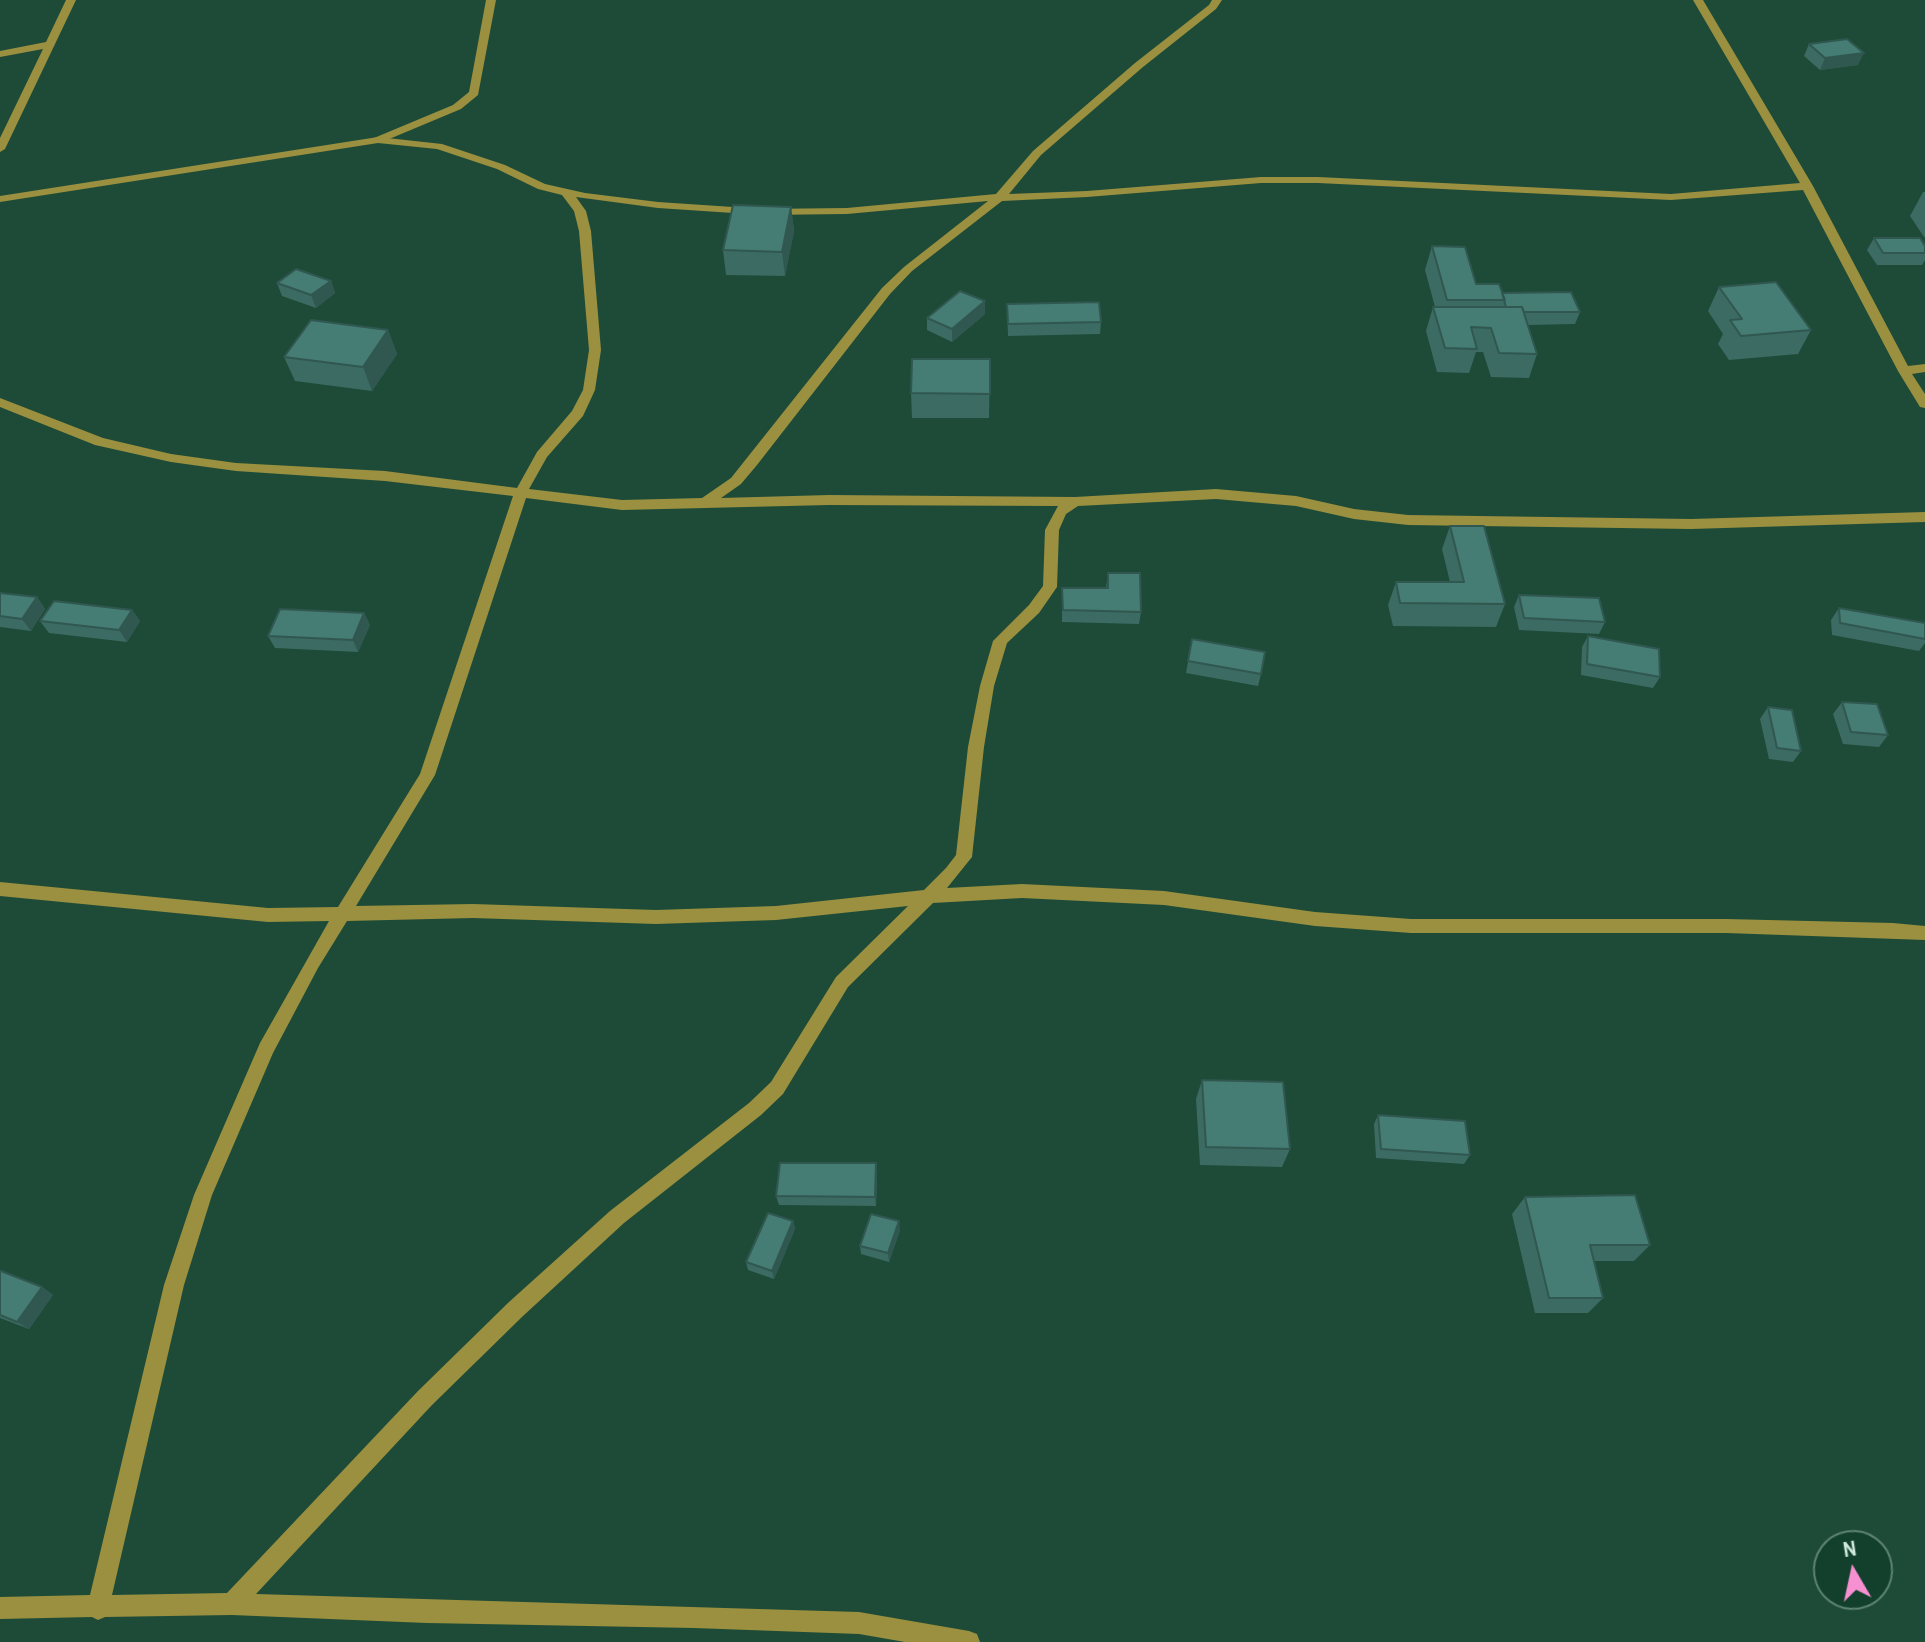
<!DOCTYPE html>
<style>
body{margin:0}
#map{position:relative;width:1925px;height:1642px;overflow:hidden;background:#1e4b37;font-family:"Archivo Narrow",sans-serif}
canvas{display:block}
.north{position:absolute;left:1813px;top:1530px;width:80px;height:80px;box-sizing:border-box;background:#12402d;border:2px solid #5e8373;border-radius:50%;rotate:351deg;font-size:22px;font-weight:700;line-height:32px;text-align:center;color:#d0e8db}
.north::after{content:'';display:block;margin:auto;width:28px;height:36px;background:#f690d0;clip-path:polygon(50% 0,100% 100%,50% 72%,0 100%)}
</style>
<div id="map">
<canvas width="1925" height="1642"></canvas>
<div class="north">N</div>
</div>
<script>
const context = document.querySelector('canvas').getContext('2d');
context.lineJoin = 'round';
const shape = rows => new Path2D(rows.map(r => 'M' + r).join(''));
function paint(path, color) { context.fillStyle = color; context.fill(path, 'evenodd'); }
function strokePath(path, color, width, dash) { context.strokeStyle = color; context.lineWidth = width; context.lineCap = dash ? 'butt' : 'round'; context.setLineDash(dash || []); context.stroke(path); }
const service = shape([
 [486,0,496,0,478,95,461,109,382,142,374,142,374,138,453,105,469,92,486,0]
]);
const minor = shape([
 [66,0,76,0,5,149,0,152,0,138,43,49,0,57,0,51,46,42,66,0],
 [1212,0,1222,0,1216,9,1143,67,1041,155,1009,194,1087,191,1261,177,1318,177,1671,194,1800,183,1693,0,1703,0,1813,186,1908,366,1925,364,1925,372,1912,374,1925,394,1925,408,1920,407,1898,371,1803,190,1671,200,1318,183,1261,183,1087,197,1002,201,912,271,890,294,757,465,741,484,721,498,829,495,1075,497,1216,489,1296,496,1354,509,1408,515,1691,519,1925,512,1925,522,1691,529,1408,525,1354,519,1296,506,1216,499,1078,506,1066,514,1059,530,1057,587,1039,613,1007,643,994,686,984,747,972,857,947,888,1022,884,1164,891,1315,912,1411,919,1726,919,1893,923,1925,926,1925,940,1726,933,1411,933,1315,926,1164,905,1022,898,933,903,848,987,783,1094,761,1115,624,1223,523,1316,432,1405,256,1594,859,1612,969,1631,977,1634,980,1642,905,1642,859,1634,694,1628,427,1623,232,1615,105,1617,98,1620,92,1617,0,1619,0,1597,90,1595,164,1285,194,1195,260,1043,329,921,268,922,0,896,0,882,268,908,338,907,420,774,513,496,385,481,236,471,171,462,95,445,0,407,0,398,103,438,171,454,236,463,385,471,517,488,537,452,572,411,583,390,589,350,579,231,574,211,562,195,538,189,497,169,437,149,378,143,0,202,0,196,378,137,442,144,505,165,545,184,585,193,658,202,763,209,847,208,996,194,1033,151,1135,63,1209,5,1212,0],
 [576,197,658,208,763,215,847,214,988,201,904,267,882,288,731,478,702,498,622,500,529,489,547,457,583,416,595,390,601,350,591,231,586,211,576,197],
 [526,498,622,510,829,505,1058,506,1045,530,1043,586,1029,605,993,641,980,686,968,747,956,855,946,868,924,890,776,906,656,910,473,904,356,906,435,775,526,498],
 [908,906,836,977,771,1082,749,1103,610,1211,509,1302,418,1391,227,1593,112,1595,184,1285,212,1195,273,1053,318,968,347,921,473,918,656,924,776,920,908,906]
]);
const wall = shape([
 [1809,44,1858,65,1820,70,1804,56],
 [1923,192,1925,192,1925,237,1924,237,1910,216],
 [791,207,794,231,785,276,726,275,723,250],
 [1874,238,1925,246,1925,260,1922,265,1877,265,1867,250],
 [1432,246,1476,284,1502,293,1580,312,1575,324,1528,325,1537,354,1529,378,1491,377,1483,352,1476,352,1469,373,1437,372,1426,331,1433,307,1435,307,1425,270],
 [331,281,335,293,316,308,282,296,277,283],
 [1719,287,1811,330,1798,354,1729,360,1718,344,1723,334,1708,311],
 [1007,304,1101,322,1100,334,1008,336],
 [985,314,952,342,927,330,927,318],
 [388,330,397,354,372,391,295,381,284,357],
 [990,359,989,418,912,418,911,393],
 [1450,526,1505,604,1496,627,1393,626,1388,605,1396,582,1450,582,1442,549],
 [1108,573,1141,612,1139,624,1062,622,1062,588,1106,588],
 [0,593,37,597,45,609,31,631,0,627],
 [1519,595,1605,622,1599,634,1519,630,1514,607],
 [1839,608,1925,623,1925,643,1919,651,1832,635,1831,620],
 [132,610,140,621,127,642,49,633,40,621],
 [364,613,370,625,358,652,275,648,268,636],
 [1588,636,1660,677,1653,688,1581,675,1582,647],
 [1192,639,1261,674,1258,686,1186,673],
 [1842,702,1888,735,1879,747,1843,744,1833,714],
 [1768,707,1801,751,1793,762,1769,759,1760,719],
 [1202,1080,1290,1149,1282,1167,1200,1165,1196,1099],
 [1378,1115,1470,1155,1464,1164,1376,1158,1374,1124],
 [876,1163,877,1172,876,1206,779,1205,776,1196],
 [1525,1197,1650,1245,1634,1261,1594,1261,1603,1298,1588,1313,1535,1313,1512,1214],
 [793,1221,795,1229,774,1279,748,1270,746,1262],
 [900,1230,889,1262,861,1254,860,1246],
 [0,1272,42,1287,53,1295,29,1329,0,1318]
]);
const shadedWall = shape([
 [1864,53,1858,65,1820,70,1825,58],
 [791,207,794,231,785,276,782,252],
 [331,281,335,293,316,308,311,295],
 [985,301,985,314,952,342,952,329],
 [388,330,397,354,372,391,363,367],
 [37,597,45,609,31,631,22,619],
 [132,610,140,621,127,642,119,630],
 [364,613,370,625,358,652,353,640],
 [876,1163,877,1172,876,1206,875,1197],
 [793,1221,795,1229,774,1279,772,1271],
 [899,1221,900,1230,889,1262,888,1253],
 [42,1287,53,1295,29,1329,17,1322]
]);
const building = shape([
 [1847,39,1864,53,1825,58,1809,44,1847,39],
 [733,205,791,207,782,252,723,250,733,205],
 [1874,238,1920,238,1925,246,1925,253,1883,253,1874,238],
 [1432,246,1465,247,1476,284,1499,284,1505,300,1447,300,1432,246],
 [296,269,331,281,311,295,277,283,296,269],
 [1776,282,1811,330,1741,336,1730,320,1742,319,1719,287,1776,282],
 [960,291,985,301,952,329,927,318,960,291],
 [1571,292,1580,312,1524,312,1522,307,1506,307,1502,293,1571,292],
 [1099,302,1101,322,1008,324,1007,304,1099,302],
 [1433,307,1522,307,1537,354,1499,353,1491,328,1471,327,1477,349,1445,348,1433,307],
 [311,320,388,330,363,367,284,357,311,320],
 [912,359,990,359,990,394,911,393,912,359],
 [1450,526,1484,526,1505,604,1400,603,1396,582,1464,582,1450,526],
 [1108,573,1140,573,1141,612,1063,610,1062,588,1108,588,1108,573],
 [0,593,37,597,22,619,0,616,0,593],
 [1519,595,1599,598,1605,622,1524,618,1519,595],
 [54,601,132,610,119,630,40,621,54,601],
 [1839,608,1925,623,1925,639,1840,623,1839,608],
 [280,609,364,613,353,640,268,636,280,609],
 [1588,636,1659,649,1660,677,1587,664,1588,636],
 [1192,639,1265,652,1261,674,1188,661,1192,639],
 [1842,702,1877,704,1888,735,1851,732,1842,702],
 [1768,707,1792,710,1801,751,1777,748,1768,707],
 [1202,1080,1283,1082,1290,1149,1206,1147,1202,1080],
 [1378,1115,1465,1121,1470,1155,1381,1149,1378,1115],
 [780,1163,876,1163,875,1197,776,1196,780,1163],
 [1635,1195,1650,1245,1590,1245,1603,1298,1549,1298,1525,1197,1635,1195],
 [768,1213,793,1221,772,1271,746,1262,768,1213],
 [871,1214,899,1221,888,1253,860,1246,871,1214],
 [1,1271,42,1287,17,1322,0,1315,0,1272,1,1271]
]);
paint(service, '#9a9040');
paint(minor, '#9a9040');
paint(wall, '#3b6b63');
paint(shadedWall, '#305750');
paint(building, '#457c73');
strokePath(building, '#305750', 2);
</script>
